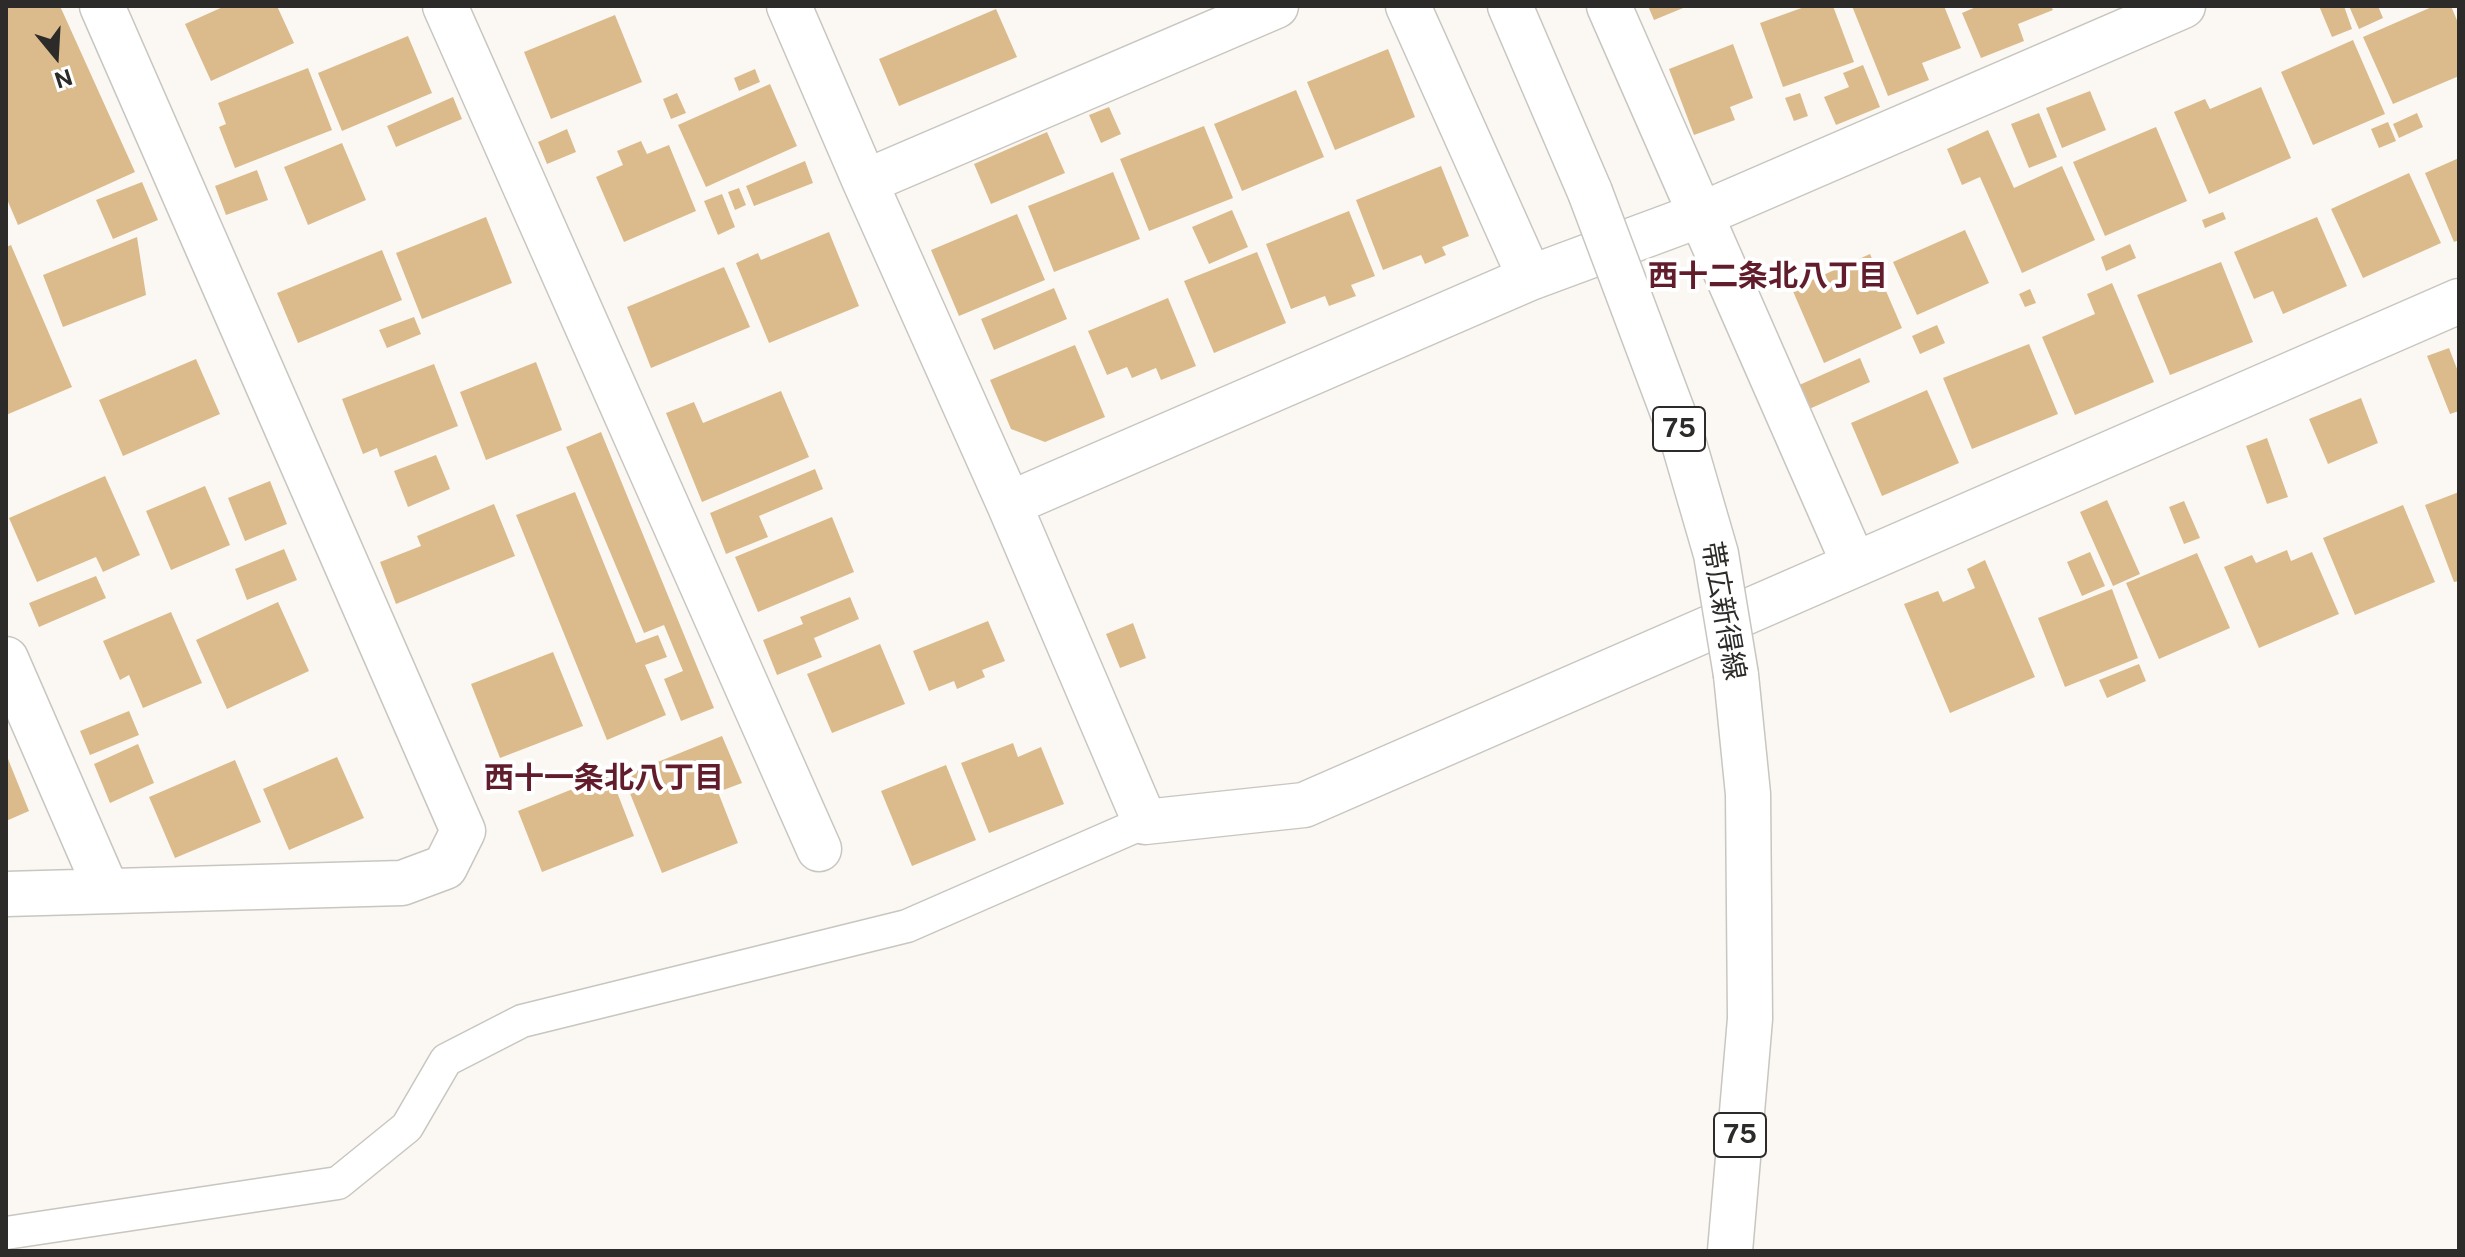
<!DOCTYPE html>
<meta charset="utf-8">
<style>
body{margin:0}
#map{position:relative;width:2465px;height:1257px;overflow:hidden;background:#fbf8f3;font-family:"Public Sans",sans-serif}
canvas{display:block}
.frame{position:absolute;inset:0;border:8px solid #2c2b29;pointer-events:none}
.north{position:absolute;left:16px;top:16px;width:80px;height:80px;-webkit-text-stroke:6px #fff;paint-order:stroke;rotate:162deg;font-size:22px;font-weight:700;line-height:32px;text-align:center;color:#2c2b29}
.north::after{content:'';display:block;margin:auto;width:28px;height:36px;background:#2c2b29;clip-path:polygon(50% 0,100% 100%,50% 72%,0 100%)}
</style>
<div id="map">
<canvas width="2465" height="1257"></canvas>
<div class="frame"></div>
<div class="north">N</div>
</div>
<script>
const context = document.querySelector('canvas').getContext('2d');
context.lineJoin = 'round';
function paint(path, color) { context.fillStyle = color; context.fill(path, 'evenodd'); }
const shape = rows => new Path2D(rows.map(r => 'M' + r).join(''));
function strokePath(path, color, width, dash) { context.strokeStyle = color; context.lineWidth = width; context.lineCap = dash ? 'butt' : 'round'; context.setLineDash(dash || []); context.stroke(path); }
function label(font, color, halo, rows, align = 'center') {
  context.font = font + ' "Public Sans","Noto Sans JP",sans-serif'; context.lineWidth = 8; context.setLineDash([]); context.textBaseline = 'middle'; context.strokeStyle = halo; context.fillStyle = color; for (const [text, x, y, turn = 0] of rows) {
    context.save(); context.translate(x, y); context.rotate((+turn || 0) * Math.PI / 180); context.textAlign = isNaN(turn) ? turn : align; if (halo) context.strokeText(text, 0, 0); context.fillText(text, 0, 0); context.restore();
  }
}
const building = shape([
 [6,6,60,6,135,172,18,225,6,197],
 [225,6,277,6,294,43,211,81,185,24],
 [1648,6,1688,6,1654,20],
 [1807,6,1833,6,1854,62,1783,87,1760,23],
 [1852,6,1944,6,1961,48,1922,63,1929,80,1888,96],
 [1978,6,2051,6,2053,10,2018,24,2024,41,1981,58,1962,13],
 [2319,6,2344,6,2352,29,2332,37],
 [2349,6,2378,6,2383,18,2359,29],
 [2434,6,2451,6,2459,25,2459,76,2393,104,2363,37],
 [996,9,1017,57,899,106,879,59],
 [615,15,642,82,551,119,524,52],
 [408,36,432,93,342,131,318,73],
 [2353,40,2385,114,2313,145,2281,72],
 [1733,44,1753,98,1730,107,1735,120,1694,135,1669,69],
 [1388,49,1415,117,1335,150,1307,82],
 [1863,65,1880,107,1836,125,1824,97,1849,87,1843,73],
 [308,68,332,130,235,168,219,127,226,124,218,103],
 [755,69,760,82,739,91,734,78],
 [770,84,797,146,706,187,678,125],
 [2261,87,2291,158,2209,194,2174,112,2205,99,2210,109],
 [1296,90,1324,157,1242,191,1214,124],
 [2090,91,2106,130,2062,148,2046,108],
 [677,93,686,113,671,119,663,99],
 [1800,93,1808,116,1794,121,1785,98],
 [453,97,462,119,396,147,387,126],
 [1109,107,1121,134,1101,143,1089,115],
 [2039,113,2057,157,2029,168,2011,124],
 [2417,113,2423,127,2399,138,2393,124],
 [2388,122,2396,141,2379,148,2371,129],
 [1204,126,1233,198,1149,231,1120,159],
 [2156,127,2187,201,2105,236,2073,162],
 [567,129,576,152,547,164,538,142],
 [1988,130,2014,188,2062,166,2095,240,2022,273,1980,177,1962,185,1947,149],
 [1047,132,1065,173,991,204,974,164],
 [641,141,647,154,669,145,696,211,624,242,596,177,623,165,617,151],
 [342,143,366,200,308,225,284,167],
 [2459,158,2459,240,2454,242,2425,173],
 [805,161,813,183,754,206,746,186],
 [1441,166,1469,236,1442,247,1446,255,1425,264,1421,255,1383,270,1356,200],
 [257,170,268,200,226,215,215,186],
 [1113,172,1140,239,1054,272,1028,206],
 [2409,173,2441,243,2363,278,2331,209],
 [142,182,158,220,113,239,96,200],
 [739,188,746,205,735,210,728,192],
 [722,194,735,227,718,235,704,201],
 [1232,210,1248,247,1209,264,1192,227],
 [1349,211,1375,276,1351,285,1356,296,1329,306,1325,296,1291,309,1266,244],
 [2223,212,2226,219,2205,228,2202,220],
 [1017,214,1045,280,959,316,931,250],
 [486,217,512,283,422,319,396,253],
 [2317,217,2347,286,2283,314,2273,291,2254,299,2234,252],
 [1965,230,1989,283,1917,315,1893,262],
 [829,232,859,306,769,343,736,263,758,253,761,260],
 [137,237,146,295,63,327,43,275],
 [2130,244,2136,258,2106,271,2101,257],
 [11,245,72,387,6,415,6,247],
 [382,250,402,300,298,343,277,293],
 [1257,252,1286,323,1214,353,1184,281],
 [1870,254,1902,328,1824,363,1792,289],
 [2221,262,2253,342,2170,375,2137,295],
 [724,267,750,327,651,368,627,307],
 [2112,283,2154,382,2075,415,2042,337,2095,314,2087,294],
 [1054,288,1067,319,994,350,981,319],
 [2030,289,2036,303,2025,307,2019,294],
 [1168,298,1196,366,1161,380,1156,368,1132,378,1127,367,1107,375,1088,331],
 [414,317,421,334,387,348,379,330],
 [1937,325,1945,343,1920,354,1912,336],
 [2029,344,2058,414,1972,449,1943,378],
 [1075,345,1105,417,1045,442,1011,429,990,380],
 [2449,348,2459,374,2459,411,2450,414,2427,356],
 [1860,358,1870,382,1807,410,1797,386],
 [196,359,220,414,123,456,99,400],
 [536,362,562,430,486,460,460,392],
 [434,364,458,426,380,457,377,448,363,454,342,399],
 [1927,390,1959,463,1882,496,1851,423],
 [781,391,809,457,702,502,666,413,694,402,703,423],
 [2361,398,2378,443,2328,464,2309,419],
 [601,432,714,708,681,721,664,679,683,671,664,625,644,633,566,447],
 [2267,438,2288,497,2267,504,2246,446],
 [436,455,450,489,408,507,394,471],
 [815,469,823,489,759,516,768,537,726,554,710,513],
 [105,476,140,555,103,572,96,557,37,582,9,518],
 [270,481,287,524,245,541,228,498],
 [205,486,230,545,171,570,146,511],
 [575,492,636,643,658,635,667,657,645,665,666,715,607,740,516,515],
 [2459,492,2459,581,2454,582,2425,505],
 [2107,500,2140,574,2113,586,2080,512],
 [2184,501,2200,538,2184,544,2169,507],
 [494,504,515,556,396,604,380,562,421,546,417,536],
 [2403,505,2435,582,2355,615,2323,538],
 [832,517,854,572,758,612,735,557],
 [284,549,297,580,247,600,235,569],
 [2287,550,2291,561,2312,552,2339,614,2259,648,2224,567,2252,555,2256,563],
 [2090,552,2105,586,2082,596,2067,562],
 [2197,553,2230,628,2159,659,2126,583],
 [1985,560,2035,677,1950,713,1904,604,1938,591,1943,602,1975,588,1967,569],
 [96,576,106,598,39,627,29,603],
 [2112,589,2138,658,2065,687,2038,618],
 [850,597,859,619,814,638,822,657,777,675,763,640,803,624,800,617],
 [278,602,309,671,227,709,196,640],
 [171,612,202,683,143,708,129,675,120,680,103,641],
 [988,621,1005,661,982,670,985,677,957,689,954,681,929,691,913,651],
 [1133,623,1146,658,1120,668,1106,634],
 [880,644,905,704,832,733,807,674],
 [553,652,583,726,500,758,471,684],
 [2139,664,2146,681,2107,698,2099,680],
 [129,711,139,735,90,755,80,731],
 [722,736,742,783,718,792,738,843,662,873,623,776],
 [1013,743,1018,757,1041,747,1064,804,989,833,961,763],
 [138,744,154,783,110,803,94,764],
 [6,754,29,811,6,821],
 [337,757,364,818,289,850,263,789],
 [235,760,261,822,175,858,149,797],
 [946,765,976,840,912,866,881,791],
 [610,774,634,836,542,872,518,811]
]);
const service = shape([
 [6,1233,338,1183,407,1127,446,1060,522,1021,907,926,1145,822]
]);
const minor = shape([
 [445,6,819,849],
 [789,6,865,182,1009,504,1145,822,1304,805,2459,301],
 [1408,6,1530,278],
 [1609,6,1854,564],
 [865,182,1276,6],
 [1009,504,1530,278,1700,215,2183,6],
 [6,659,107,891],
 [6,894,402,883,445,867,463,831,102,6]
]);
const primary = shape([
 [1510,6,1590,192],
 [1730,1251,1750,1019,1748,794,1736,675]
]);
const primaryBridge = shape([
 [1590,192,1682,437,1716,554,1736,675]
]);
const shields = [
 [1679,429,52],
 [1740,1135,52]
];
const shieldNames = [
 ["75",1679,429],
 ["75",1740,1135]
];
const streetNames = [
 ["帯広新得線",1723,611,80]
];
const neighbourhoodNames = [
 ["西十二条北八丁目",1768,277],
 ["西十一条北八丁目",604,779]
];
paint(building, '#dbbb8c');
strokePath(service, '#c8c6c0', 35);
strokePath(minor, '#c8c6c0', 47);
strokePath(primary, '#c8c6c0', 47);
strokePath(service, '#fff', 32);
strokePath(minor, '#fff', 44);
strokePath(primary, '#fff', 44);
strokePath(primaryBridge, '#c8c6c0', 47, []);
strokePath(primaryBridge, '#fff', 44);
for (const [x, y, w] of shields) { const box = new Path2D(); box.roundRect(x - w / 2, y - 22, w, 44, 6); context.fillStyle = '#fff'; context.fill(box); strokePath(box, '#2c2b29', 2); }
label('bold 26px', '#2c2b29', null, shieldNames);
label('28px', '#2c2b29', '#fff', streetNames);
label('bold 30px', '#621d2c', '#fff', neighbourhoodNames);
</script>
